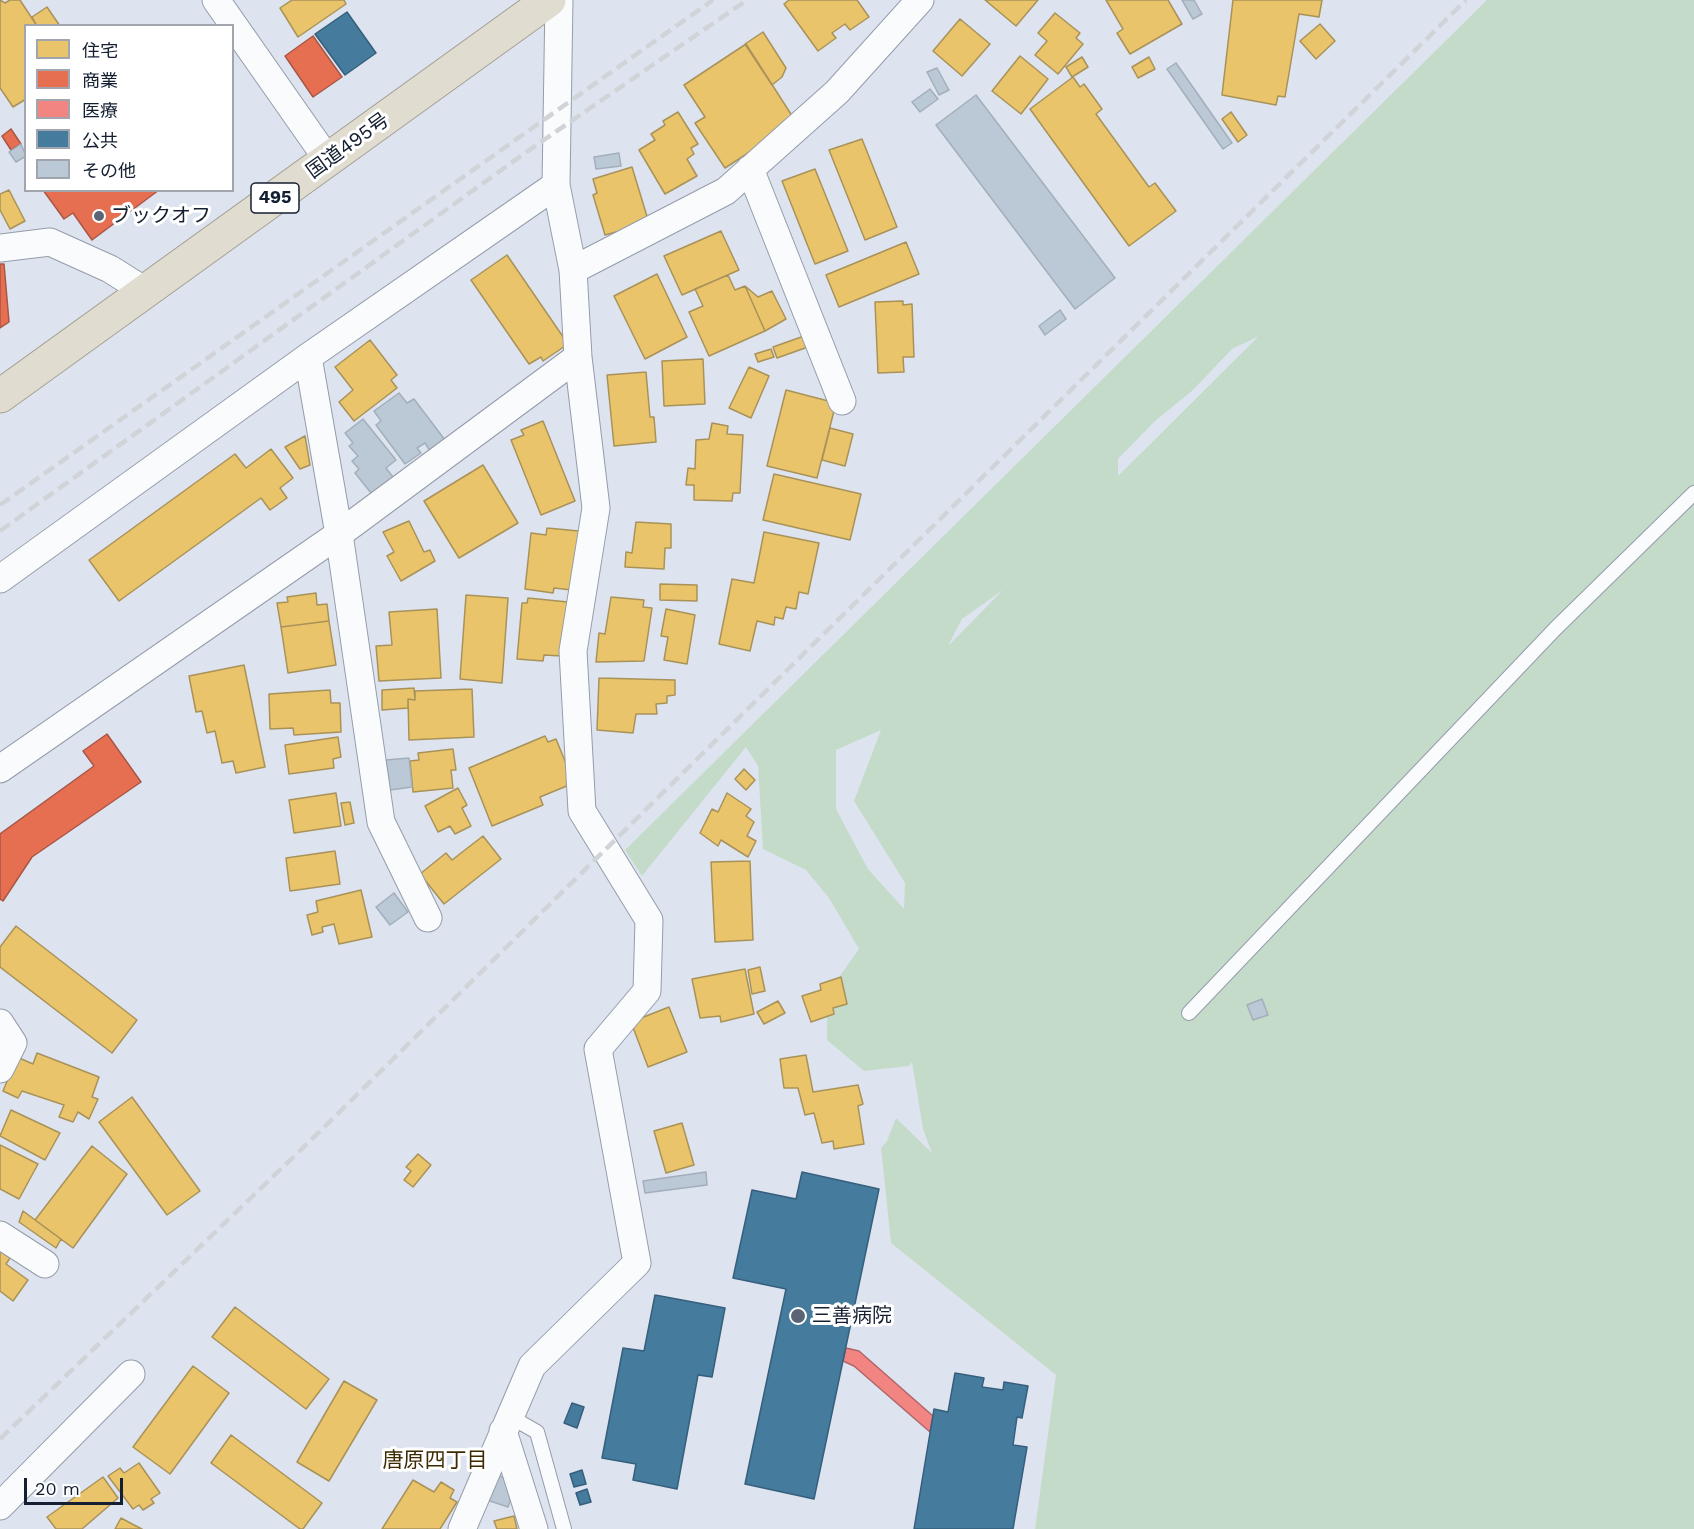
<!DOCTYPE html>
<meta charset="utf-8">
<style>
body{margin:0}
#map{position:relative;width:1694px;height:1529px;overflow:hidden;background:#dde4ef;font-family:"Work Sans","Noto Sans JP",sans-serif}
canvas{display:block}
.legend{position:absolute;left:24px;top:24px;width:210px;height:168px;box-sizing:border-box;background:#fff;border:2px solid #a1a5ad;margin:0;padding:8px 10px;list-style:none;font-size:18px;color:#141f31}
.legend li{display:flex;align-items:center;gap:12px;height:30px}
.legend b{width:30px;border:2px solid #a1a5ad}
.scale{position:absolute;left:24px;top:1478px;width:99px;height:27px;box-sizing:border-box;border:3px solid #141f31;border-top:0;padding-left:8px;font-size:18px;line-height:21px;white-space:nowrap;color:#141f31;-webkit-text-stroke:4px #fff;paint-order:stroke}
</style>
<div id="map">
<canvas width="1694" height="1529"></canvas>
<ul class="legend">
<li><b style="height:16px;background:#e9c46a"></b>住宅</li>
<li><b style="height:16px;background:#e76f51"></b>商業</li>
<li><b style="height:16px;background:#f28482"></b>医療</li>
<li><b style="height:16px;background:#457b9d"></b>公共</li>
<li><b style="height:16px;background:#bbc9d6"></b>その他</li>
</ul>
<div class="scale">20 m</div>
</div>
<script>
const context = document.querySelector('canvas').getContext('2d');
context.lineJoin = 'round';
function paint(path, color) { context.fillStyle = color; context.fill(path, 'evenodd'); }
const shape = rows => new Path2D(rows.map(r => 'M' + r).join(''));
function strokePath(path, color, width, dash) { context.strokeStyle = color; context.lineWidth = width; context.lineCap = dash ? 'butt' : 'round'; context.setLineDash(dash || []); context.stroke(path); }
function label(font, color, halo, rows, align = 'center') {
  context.font = font + ' "Work Sans","Noto Sans JP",sans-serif'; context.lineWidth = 6; context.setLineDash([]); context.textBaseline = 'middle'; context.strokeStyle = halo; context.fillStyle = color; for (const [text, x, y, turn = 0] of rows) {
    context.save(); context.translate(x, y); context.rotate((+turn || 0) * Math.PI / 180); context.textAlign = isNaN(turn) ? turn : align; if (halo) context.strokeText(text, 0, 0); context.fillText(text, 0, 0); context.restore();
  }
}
const green = shape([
 [1487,0,1694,0,1694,1529,1035,1529,1056,1375,891,1243,881,1148,887,1141,896,1118,932,1153,923,1129,912,1062,909,1066,864,1071,827,1040,827,994,859,949,829,898,806,870,763,849,758,766,746,747,642,876,625,850],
 [1257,337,1257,338,1118,476,1118,459,1155,421,1193,390,1232,349],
 [1003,590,950,644,949,644,962,619],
 [881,730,854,801,905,883,904,909,868,869,836,809,836,750]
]);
const homes = shape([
 [0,0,5,3,10,0,20,0,37,26,26,26,26,99,13,107,0,88,0,0],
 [292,0,344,0,346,4,298,37,280,8,292,0],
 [789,0,857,0,869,17,850,30,845,24,832,33,836,38,818,51,784,4,789,0],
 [985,0,1038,0,1016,26,985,0],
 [1106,0,1168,0,1182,24,1130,54,1117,33,1123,29,1106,0],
 [1233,0,1322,0,1319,17,1299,14,1285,97,1278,96,1276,105,1222,95,1233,0],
 [47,7,60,26,37,26,32,17,47,7],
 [1055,13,1080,33,1076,38,1083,44,1058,74,1035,55,1047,41,1038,33,1055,13],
 [960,19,990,44,962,76,933,51,960,19],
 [1320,24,1335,41,1316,59,1300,41,1320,24],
 [763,32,786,68,782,77,772,85,745,44,763,32],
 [746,44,796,122,725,168,695,123,705,117,684,85,746,44],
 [1020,56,1048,79,1021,114,992,91,1020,56],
 [1082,57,1088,67,1072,77,1066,67,1082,57],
 [1149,57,1155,69,1138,78,1132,67,1149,57],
 [1073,77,1080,87,1084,84,1102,109,1096,114,1149,187,1155,183,1176,211,1129,246,1030,109,1073,77],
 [678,112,698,144,691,148,694,154,687,159,697,176,665,194,639,150,655,140,651,134,665,125,663,121,678,112],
 [1231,112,1247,135,1238,142,1222,119,1231,112],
 [862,139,897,227,865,240,829,150,862,139],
 [632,167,649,223,605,235,593,195,597,193,593,179,632,167],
 [815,169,848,251,815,264,782,181,815,169],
 [9,190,25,221,10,229,0,210,0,194,9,190],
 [721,231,739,270,682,295,664,256,721,231],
 [906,242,919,274,839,307,826,275,906,242],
 [507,255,568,344,543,361,541,357,529,364,471,280,507,255],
 [657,274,687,337,645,359,614,296,657,274],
 [728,275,735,290,745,286,765,331,709,356,689,312,703,306,695,289,728,275],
 [745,286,758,297,772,291,786,319,765,331,745,286],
 [903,301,903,305,912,304,914,357,903,357,904,372,878,373,875,302,903,301],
 [804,336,808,347,777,358,773,347,804,336],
 [370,340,397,375,391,380,397,388,354,421,339,402,353,390,335,367,370,340],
 [771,349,774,357,758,362,755,354,771,349],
 [703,359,705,404,664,406,662,361,703,359],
 [749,367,769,376,751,418,729,408,749,367],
 [646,372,650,417,654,417,656,442,614,446,607,375,646,372],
 [786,390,836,403,817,478,767,466,786,390],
 [543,421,575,501,541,515,511,440,524,435,521,430,543,421],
 [712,423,728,426,727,434,743,435,740,493,733,493,732,501,694,500,694,485,686,485,688,468,695,469,696,440,709,439,712,423],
 [830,428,853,434,845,466,822,460,830,428],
 [305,436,310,465,300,469,285,447,305,436],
 [271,449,293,478,280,488,287,498,270,510,261,498,119,601,89,560,235,454,246,468,271,449],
 [483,465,518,523,459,558,424,501,483,465],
 [774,474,861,494,850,540,763,520,774,474],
 [409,521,424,552,430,550,435,561,401,581,387,556,394,552,383,532,409,521],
 [636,522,671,524,671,548,665,548,664,569,625,567,626,552,632,553,636,522],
 [547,528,579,531,572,590,554,588,553,593,525,589,531,533,546,535,547,528],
 [764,532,819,543,808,594,799,592,796,609,786,607,783,619,775,617,774,625,757,621,750,651,719,644,732,579,754,583,764,532],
 [660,584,697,585,697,601,660,600,660,584],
 [316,593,317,605,327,604,329,621,281,627,277,603,288,602,287,597,316,593],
 [466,595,508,598,502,683,460,679,466,595],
 [611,597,644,600,643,607,652,608,644,661,596,662,599,633,605,634,611,597],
 [528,598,568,602,562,656,544,655,543,661,517,659,522,603,527,603,528,598],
 [437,609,441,678,379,681,376,646,392,645,389,612,437,609],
 [666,609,695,615,687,664,664,660,668,637,661,636,666,609],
 [329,621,336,665,288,673,281,627,329,621],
 [244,665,265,767,236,773,233,761,222,763,215,731,207,733,202,711,196,712,189,676,244,665],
 [599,678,675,680,675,695,667,696,667,703,656,704,657,714,636,714,633,733,597,730,599,678],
 [414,688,415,700,408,699,408,708,382,710,382,690,414,688],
 [472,689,474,737,409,740,408,699,415,700,415,691,472,689],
 [330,690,331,703,340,703,341,732,294,735,293,728,270,729,269,694,330,690],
 [545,736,548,742,556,739,574,783,540,797,543,805,492,826,469,768,545,736],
 [338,737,341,757,333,759,334,768,289,774,285,745,338,737],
 [453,749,456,770,451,770,453,788,413,792,410,761,419,760,418,753,453,749],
 [744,769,755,780,746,790,735,779,744,769],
 [458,788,467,805,462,808,471,826,455,834,450,826,438,832,425,806,458,788],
 [336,793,341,826,294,833,289,800,336,793],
 [727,793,751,809,746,816,754,822,747,836,756,841,748,857,721,840,718,846,700,833,712,809,718,812,727,793],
 [350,802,354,823,345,825,341,803,350,802],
 [483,836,501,859,444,904,420,874,446,853,452,860,483,836],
 [335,851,340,884,290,891,286,858,335,851],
 [750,861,753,940,715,942,711,862,750,861],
 [361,890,372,937,339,944,334,924,322,927,323,932,312,935,307,915,318,912,316,901,361,890],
 [16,926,137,1020,112,1053,0,967,0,947,16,926],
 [760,967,765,991,752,994,748,970,760,967],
 [745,969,754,1014,721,1022,720,1016,700,1018,692,979,745,969],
 [841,977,847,1004,833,1008,834,1014,811,1022,802,996,821,990,820,984,841,977],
 [778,1001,785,1013,764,1024,757,1012,778,1001],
 [669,1007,687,1052,648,1067,631,1022,669,1007],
 [37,1053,99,1077,92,1097,98,1099,89,1119,78,1112,73,1122,59,1117,64,1105,22,1091,18,1098,3,1091,17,1057,33,1064,37,1053],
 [806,1055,813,1092,858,1085,863,1104,858,1106,864,1144,834,1149,833,1141,822,1143,814,1113,805,1115,798,1088,784,1088,780,1059,806,1055],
 [132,1097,200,1191,167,1215,99,1122,132,1097],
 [11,1110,60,1133,45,1160,0,1136,11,1110],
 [682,1123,694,1165,666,1173,654,1131,682,1123],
 [0,1145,38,1164,19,1199,0,1189,0,1145],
 [92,1146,127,1174,73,1248,35,1220,92,1146],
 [418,1154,431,1165,413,1187,404,1180,411,1171,406,1167,418,1154],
 [23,1211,61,1239,56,1248,19,1222,23,1211],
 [0,1251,10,1258,6,1264,28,1280,13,1301,0,1291,0,1251],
 [235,1307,329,1379,306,1409,212,1337,235,1307],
 [193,1366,229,1393,170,1474,133,1447,193,1366],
 [344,1381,377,1400,329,1481,297,1462,344,1381],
 [231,1435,322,1503,303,1529,300,1529,211,1463,231,1435],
 [139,1463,160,1493,151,1499,154,1503,143,1510,139,1505,133,1509,108,1476,120,1468,124,1473,139,1463],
 [103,1477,118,1498,82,1529,56,1529,47,1517,103,1477],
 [413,1480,434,1492,441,1482,454,1490,450,1498,457,1502,440,1529,382,1529,413,1480],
 [514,1516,517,1529,497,1529,494,1521,514,1516],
 [121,1518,134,1525,142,1529,115,1529,121,1518]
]);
const shops = shape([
 [313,36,342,77,313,97,285,56,313,36],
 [11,129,21,144,11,150,2,136,11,129],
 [43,190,159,190,92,240,73,213,64,219,43,190],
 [0,264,4,264,9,322,0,328,0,264],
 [107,734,141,782,32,857,3,901,0,899,0,834,94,766,83,751,107,734]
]);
const health = shape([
 [846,1348,859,1351,933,1416,930,1432,854,1366,843,1361,846,1348]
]);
const public = shape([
 [347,12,376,53,345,75,315,34,347,12],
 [802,1172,879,1189,814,1499,745,1484,786,1289,733,1278,752,1190,796,1199,802,1172],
 [655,1295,725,1308,712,1377,698,1375,677,1489,633,1480,636,1464,602,1458,623,1348,644,1351,655,1295],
 [955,1373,984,1378,982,1387,1003,1390,1004,1382,1028,1386,1022,1418,1017,1417,1013,1445,1027,1447,1013,1529,914,1529,934,1409,948,1412,955,1373],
 [572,1403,584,1407,577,1428,564,1423,572,1403],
 [582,1470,586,1484,574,1487,570,1474,582,1470],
 [587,1489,591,1502,580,1505,576,1493,587,1489]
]);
const building = shape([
 [1182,0,1194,0,1202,14,1193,19,1182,0],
 [1176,63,1232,143,1223,149,1167,69,1176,63],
 [937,68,949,90,939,95,927,72,937,68],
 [930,89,938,99,920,112,912,102,930,89],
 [976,95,1115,278,1075,309,936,125,976,95],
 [21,144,26,156,16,162,9,152,21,144],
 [619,153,621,166,596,169,594,157,619,153],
 [1060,310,1066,319,1045,335,1039,326,1060,310],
 [399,393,407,403,414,399,445,440,430,451,425,443,417,448,421,453,405,464,376,425,381,421,374,411,399,393],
 [363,419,396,460,386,468,396,481,375,498,355,473,359,469,352,461,358,456,349,446,353,443,345,433,363,419],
 [409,758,412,787,390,790,386,760,409,758],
 [394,893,408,912,390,925,376,907,394,893],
 [1262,999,1268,1015,1253,1020,1247,1005,1262,999],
 [706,1172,707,1185,645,1193,643,1181,706,1172],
 [496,1475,517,1482,508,1507,487,1500,496,1475]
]);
const service = shape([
 [1189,1013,1556,628,1694,493],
 [509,1416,537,1432,564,1529]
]);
const minor = shape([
 [216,0,328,160],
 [750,169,842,401],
 [0,248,50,242,110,269,145,291],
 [573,270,726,191,837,92,920,0],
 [308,357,339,534,381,822,428,918],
 [0,579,308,357,556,185],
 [0,769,339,534,578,357],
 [0,1023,13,1043,0,1069],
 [0,1235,45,1264],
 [503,1431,534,1529],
 [0,1506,131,1374],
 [462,1529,532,1366,637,1263,598,1049,647,991,649,920,582,811,573,651,596,508,578,357,573,270,556,185,559,0]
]);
const trunk = shape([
 [0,396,549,0]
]);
const rail = shape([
 [0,505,713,0],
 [0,531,525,153,747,0],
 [0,1439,309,1142,1466,0]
]);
const markers = [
 [99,216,6,"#5a6474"],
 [798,1316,8,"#5a6474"]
];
const shields = [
 [275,198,48]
];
const shieldNames = [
 ["495",275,198]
];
const streetNames = [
 ["国道495号",348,146,-36]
];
const poiNames = [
 ["ブックオフ",111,216],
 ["三善病院",812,1316]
];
const neighbourhoodNames = [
 ["唐原四丁目",435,1461]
];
paint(green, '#c5dbca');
paint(homes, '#e9c46a');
strokePath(homes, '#a99259', 1.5);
paint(shops, '#e76f51');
strokePath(shops, '#a85747', 1.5);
paint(health, '#f28482');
strokePath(health, '#af666a', 1.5);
paint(public, '#457b9d');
strokePath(public, '#365f7d', 1.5);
paint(building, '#bbc9d6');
strokePath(building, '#a2afbb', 1.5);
strokePath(service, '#949caa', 16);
strokePath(minor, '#949caa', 29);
strokePath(trunk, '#a4a094', 35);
strokePath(service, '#fafbfd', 14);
strokePath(minor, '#fafbfd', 27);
strokePath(trunk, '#e1dcd0', 33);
strokePath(rail, '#d0d3d7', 4.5, [12, 6]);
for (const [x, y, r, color] of markers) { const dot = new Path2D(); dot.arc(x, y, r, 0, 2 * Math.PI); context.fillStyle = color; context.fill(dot); strokePath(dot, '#fff', 2); }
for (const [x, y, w] of shields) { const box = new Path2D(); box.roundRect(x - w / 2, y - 15, w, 30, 4.5); context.fillStyle = '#fff'; context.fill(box); strokePath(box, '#141f31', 1.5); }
label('bold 18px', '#141f31', null, shieldNames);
label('20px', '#141f31', '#fff', streetNames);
label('20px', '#141f31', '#fff', poiNames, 'left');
label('21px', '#3d2a02', '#fff', neighbourhoodNames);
</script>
